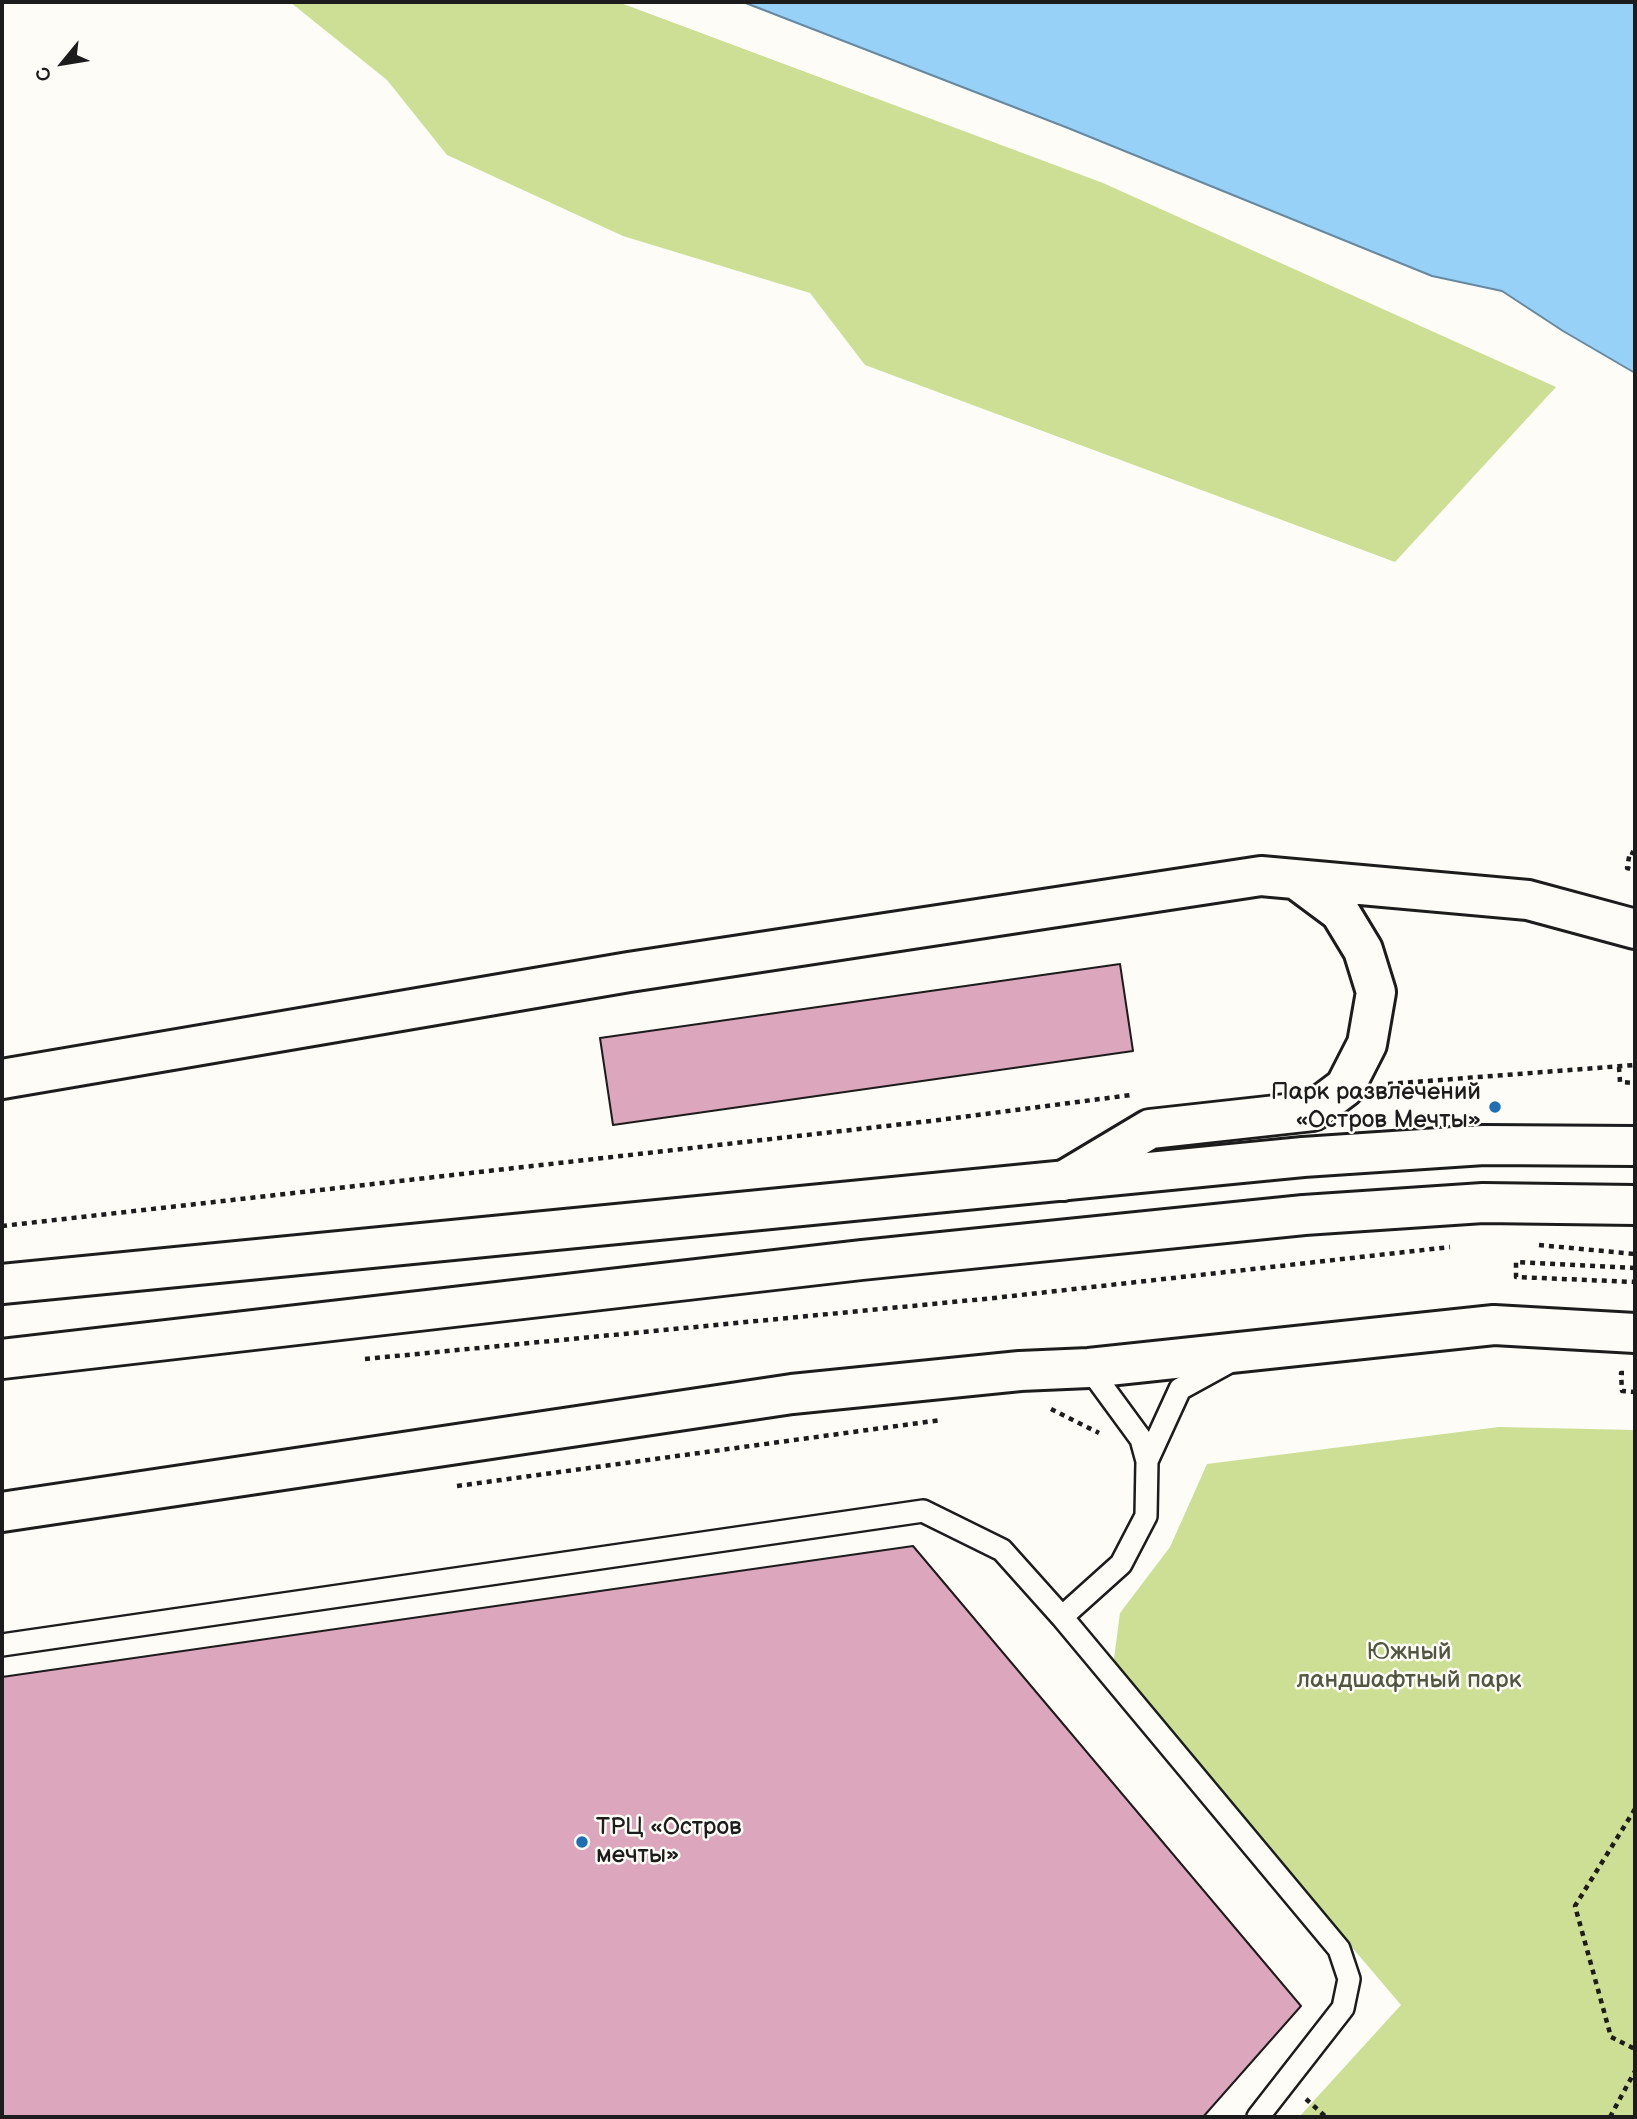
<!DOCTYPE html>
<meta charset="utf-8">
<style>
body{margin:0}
#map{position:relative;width:1637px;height:2119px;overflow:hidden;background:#fdfcf7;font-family:"Balsamiq Sans",sans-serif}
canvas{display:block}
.frame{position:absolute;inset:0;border:4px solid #1c1c1c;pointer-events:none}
.north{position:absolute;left:28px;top:28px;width:70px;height:70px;-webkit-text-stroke:5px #fdfcf7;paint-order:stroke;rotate:240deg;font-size:19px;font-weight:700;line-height:28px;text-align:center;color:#1c1c1c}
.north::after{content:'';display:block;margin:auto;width:24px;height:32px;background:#1c1c1c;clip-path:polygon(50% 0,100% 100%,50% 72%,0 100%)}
</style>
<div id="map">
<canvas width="1637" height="2119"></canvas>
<div class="frame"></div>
<div class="north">С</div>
</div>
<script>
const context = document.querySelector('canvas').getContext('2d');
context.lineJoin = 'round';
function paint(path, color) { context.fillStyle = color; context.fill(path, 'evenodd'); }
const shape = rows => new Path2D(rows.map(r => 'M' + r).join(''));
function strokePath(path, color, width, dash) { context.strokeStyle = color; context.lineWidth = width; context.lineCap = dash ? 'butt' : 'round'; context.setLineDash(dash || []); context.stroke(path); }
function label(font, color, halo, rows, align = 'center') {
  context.font = font + ' "Balsamiq Sans",sans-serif'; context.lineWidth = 5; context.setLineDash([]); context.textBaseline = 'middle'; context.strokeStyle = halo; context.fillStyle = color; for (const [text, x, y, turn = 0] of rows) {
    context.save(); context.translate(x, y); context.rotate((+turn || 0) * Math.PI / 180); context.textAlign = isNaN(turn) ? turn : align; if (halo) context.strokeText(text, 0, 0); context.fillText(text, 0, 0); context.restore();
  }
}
const green = shape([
 [290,2,618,2,1103,183,1556,387,1395,562,865,365,810,293,623,236,447,155,387,80],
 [1499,1427,1635,1430,1635,2117,1299,2117,1401,2005,1113,1666,1120,1613,1170,1547,1207,1464]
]);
const water = shape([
 [743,2,1635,2,1635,373,1563,331,1502,291,1432,276,1068,128,743,2]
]);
const building = shape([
 [1120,964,1133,1051,613,1125,600,1038,1120,964],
 [913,1546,1301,2006,1203,2117,2,2117,2,1677,913,1546]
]);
const path = shape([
 [1635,854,1630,852,1627,868,1635,870],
 [1619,1067,1620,1082,1635,1083],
 [1388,1084,1635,1065],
 [2,1226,939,1120,1131,1095],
 [1539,1245,1635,1254],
 [1635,1268,1516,1262,1516,1277,1635,1282],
 [365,1359,994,1298,1450,1247],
 [1624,1373,1621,1373,1622,1391,1635,1392],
 [1051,1409,1099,1433],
 [457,1486,941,1420],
 [1635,1809,1575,1906,1611,2037,1635,2049],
 [1306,2099,1326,2117],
 [1610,2117,1635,2071]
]);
const lane = shape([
 [1147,1461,1180,1389,1231,1361],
 [1062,1617,1121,1564,1146,1516,1147,1461,1141,1439,1089,1368],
 [2,1645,923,1511,1002,1550,1062,1617,1339,1949,1349,1979,1343,2008,1258,2117]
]);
const street = shape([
 [2,1079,629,972,1261,876,1528,900,1635,929],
 [1063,1181,1150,1129,1313,1111,1345,1087,1367,1044,1376,992,1363,950,1340,912,1297,880],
 [2,1512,792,1394,1020,1371,1089,1368,1494,1325,1635,1333]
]);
const secondary = shape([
 [2,1284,1303,1157,1484,1145,1635,1146],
 [2,1359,861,1260,1304,1215,1483,1203,1635,1205]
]);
const markers = [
 [1495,1107,7,"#1f6fb2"],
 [582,1842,7,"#1f6fb2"]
];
const poiNames = [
 ["Парк развлечений",1481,1093],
 ["«Остров Мечты»",1481,1121],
 ["ТРЦ «Остров",596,1828,"left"],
 ["мечты»",596,1856,"left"]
];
const parkNames = [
 ["Южный",1409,1653],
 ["ландшафтный парк",1409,1681]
];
paint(green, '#ccdf94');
paint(water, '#97d1f7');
strokePath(water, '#66899f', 2);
paint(building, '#dca6bd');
strokePath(building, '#1c1c1c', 2);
strokePath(lane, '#1c1c1c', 26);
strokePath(street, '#1c1c1c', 44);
strokePath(secondary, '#1c1c1c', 44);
strokePath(path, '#1c1c1c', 4.5, [5, 5]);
strokePath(lane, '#fdfcf7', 21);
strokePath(street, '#fdfcf7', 38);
strokePath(secondary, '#fdfcf7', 38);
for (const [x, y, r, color] of markers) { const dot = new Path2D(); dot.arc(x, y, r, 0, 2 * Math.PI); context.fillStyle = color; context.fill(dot); strokePath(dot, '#fdfcf7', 2.5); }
label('24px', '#1c1c1c', '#fdfcf7', poiNames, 'right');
label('24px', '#515640', '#fdfcf7', parkNames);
</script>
